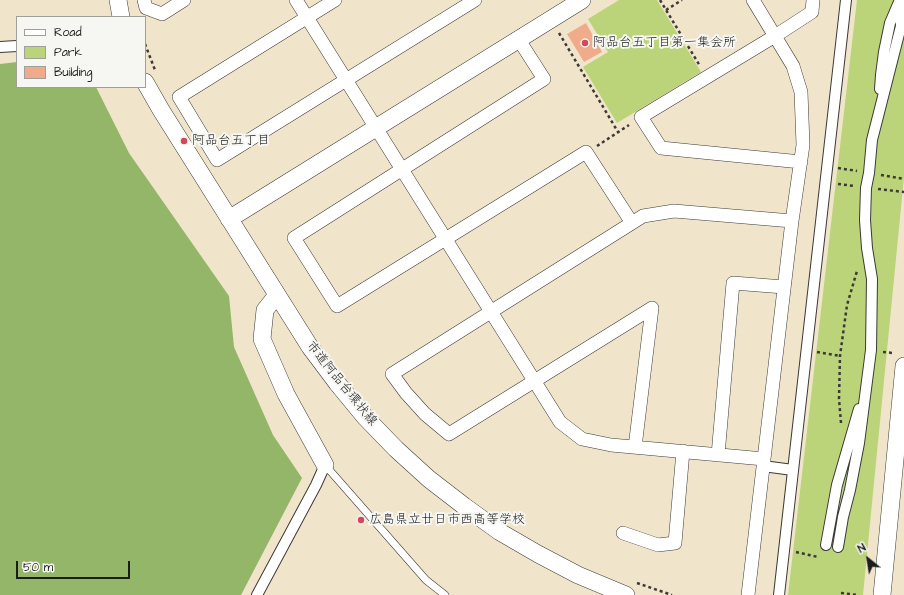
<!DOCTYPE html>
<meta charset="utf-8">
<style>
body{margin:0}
#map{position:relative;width:904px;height:595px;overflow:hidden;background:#f0e4ca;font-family:"Architects Daughter",sans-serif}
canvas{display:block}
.legend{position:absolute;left:16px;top:16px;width:130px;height:72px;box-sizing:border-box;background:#f6f6f2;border:1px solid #9f9f9c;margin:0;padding:5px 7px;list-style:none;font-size:12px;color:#1c1c1c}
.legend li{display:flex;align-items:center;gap:8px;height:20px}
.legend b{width:20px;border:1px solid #9f9f9c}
.north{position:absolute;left:848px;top:539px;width:40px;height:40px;-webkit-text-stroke:3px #f6f6f2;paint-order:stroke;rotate:330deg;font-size:11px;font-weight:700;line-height:16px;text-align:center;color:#1c1c1c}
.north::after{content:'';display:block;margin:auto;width:14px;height:18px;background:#1c1c1c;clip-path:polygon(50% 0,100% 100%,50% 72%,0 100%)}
.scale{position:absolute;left:16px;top:561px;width:114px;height:18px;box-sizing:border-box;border:2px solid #1c1c1c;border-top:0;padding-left:5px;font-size:12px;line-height:14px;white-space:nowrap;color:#1c1c1c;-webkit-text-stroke:3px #f6f6f2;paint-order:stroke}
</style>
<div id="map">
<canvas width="904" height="595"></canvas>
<ul class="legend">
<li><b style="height:5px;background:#fff"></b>Road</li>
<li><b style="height:11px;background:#bbd479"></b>Park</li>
<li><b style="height:11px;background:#f0ac8a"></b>Building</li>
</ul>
<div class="north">N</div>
<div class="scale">50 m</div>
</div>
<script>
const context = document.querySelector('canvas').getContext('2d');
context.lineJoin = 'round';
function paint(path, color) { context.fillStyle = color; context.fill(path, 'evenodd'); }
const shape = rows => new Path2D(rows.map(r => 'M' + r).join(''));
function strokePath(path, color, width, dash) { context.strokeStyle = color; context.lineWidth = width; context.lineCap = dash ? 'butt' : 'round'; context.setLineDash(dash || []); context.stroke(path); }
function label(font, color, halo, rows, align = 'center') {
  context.font = font + ' "Architects Daughter","Klee One",sans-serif'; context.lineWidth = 4; context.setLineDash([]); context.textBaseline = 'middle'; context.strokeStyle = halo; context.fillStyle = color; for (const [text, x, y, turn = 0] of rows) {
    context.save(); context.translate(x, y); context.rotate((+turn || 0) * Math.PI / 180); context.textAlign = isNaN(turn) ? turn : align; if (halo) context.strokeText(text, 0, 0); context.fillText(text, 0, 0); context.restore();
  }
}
const green = shape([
 [619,0,657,0,701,72,617,123,583,67,608,52,588,19],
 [857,0,904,0,904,177,863,595,788,595]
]);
const forest = shape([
 [17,62,17,87,96,87,129,153,229,296,234,347,273,435,302,478,241,595,0,595,0,64]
]);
const building = shape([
 [586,23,602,52,584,62,567,34]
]);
const path = shape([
 [660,0,700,66],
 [666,10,682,0],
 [559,33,618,132],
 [145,44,155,70],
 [597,146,629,125],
 [838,168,857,171],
 [881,175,904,179],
 [838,184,855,186],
 [878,189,904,192],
 [817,352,840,356],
 [883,352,893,353],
 [841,423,839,399,840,356,847,305,857,271],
 [796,552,818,557],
 [637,583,672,595],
 [841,593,858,595]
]);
const service = shape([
 [325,465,426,580,445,595]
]);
const pedestrian = shape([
 [0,47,17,46],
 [880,89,881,75,884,52,890,23,899,2],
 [763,466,793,470],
 [826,545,837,485,859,409],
 [838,547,843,517,850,490,859,443,871,350,872,279,867,248,865,220,866,188,869,173,872,140,901,26,900,0],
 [257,595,316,485,325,465],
 [779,595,846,0]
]);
const minor = shape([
 [144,0,146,8,162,14,184,0],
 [296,0,560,422,582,439,611,445,764,459],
 [335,0,179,97,217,160,475,0],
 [519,40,544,79,294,238,337,306,586,152,632,223],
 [801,162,661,148,641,117,775,36,812,12,813,0],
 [652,308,449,434,425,414,406,393,392,374,643,216,674,211,792,221],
 [635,447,652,308],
 [718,455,733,283,784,287],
 [623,533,658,545,675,543,683,451],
 [748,595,792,221,803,145,801,92,793,66,753,0]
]);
const tertiary = shape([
 [118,0,121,17],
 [145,82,161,110,310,347,337,383,365,417,396,449,429,479,464,506,500,532,538,554,578,575,626,595],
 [229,219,582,0],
 [277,295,265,310,262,339,286,394,325,465],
 [882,595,904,366]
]);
const markers = [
 [585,43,4,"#d1495b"],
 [184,141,4,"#d1495b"],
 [361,520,4,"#d1495b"]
];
const poiNames = [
 ["阿品台五丁目第一集会所",593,43],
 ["阿品台五丁目",192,141],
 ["広島県立廿日市西高等学校",369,520]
];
const streetNames = [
 ["市道阿品台環状線",341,384,51]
];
paint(green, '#bbd479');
paint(forest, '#94b669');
paint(building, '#f0ac8a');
strokePath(service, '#3c3a36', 8);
strokePath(pedestrian, '#3c3a36', 12);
strokePath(minor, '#3c3a36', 14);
strokePath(tertiary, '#3c3a36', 18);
strokePath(path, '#3c3a36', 2.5, [3, 3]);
strokePath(service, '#fff', 7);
strokePath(pedestrian, '#fff', 10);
strokePath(minor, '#fff', 13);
strokePath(tertiary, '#fff', 17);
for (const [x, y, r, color] of markers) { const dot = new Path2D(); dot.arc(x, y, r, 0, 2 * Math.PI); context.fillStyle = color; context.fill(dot); strokePath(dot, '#f6f6f2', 1.5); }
label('13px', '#1c1c1c', '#f6f6f2', poiNames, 'left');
label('13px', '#1c1c1c', '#f6f6f2', streetNames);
</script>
